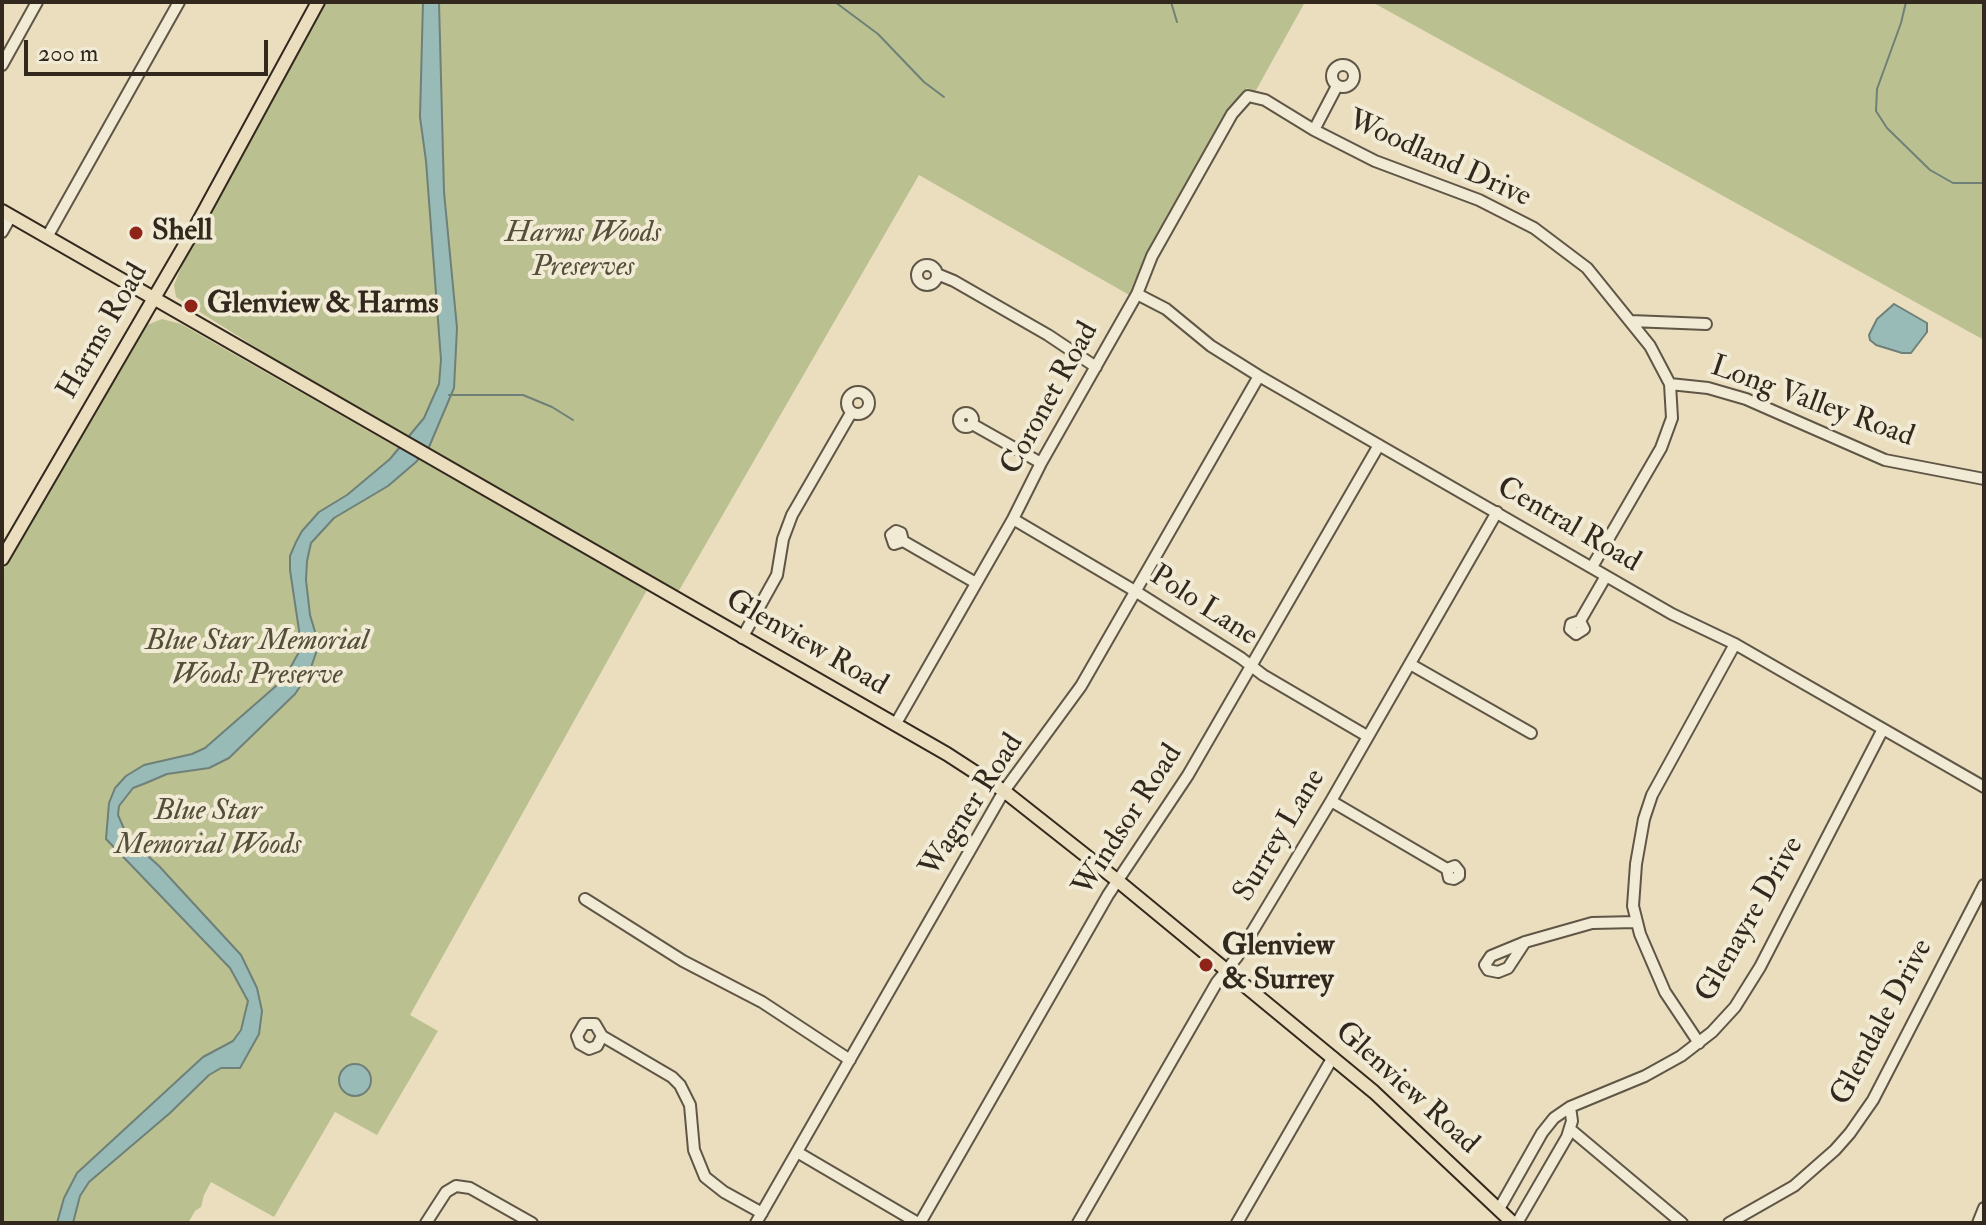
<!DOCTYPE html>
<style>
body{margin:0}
#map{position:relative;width:1986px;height:1225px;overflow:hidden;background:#eadebf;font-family:"IM FELL Double Pica",serif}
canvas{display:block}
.frame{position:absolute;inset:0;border:4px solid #32281d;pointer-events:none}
.scale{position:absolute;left:24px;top:40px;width:244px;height:36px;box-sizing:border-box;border:4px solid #32281d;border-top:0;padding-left:10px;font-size:24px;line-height:28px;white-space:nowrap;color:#32281d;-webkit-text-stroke:6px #f1ead5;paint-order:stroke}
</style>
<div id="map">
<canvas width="1986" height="1225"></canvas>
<div class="frame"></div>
<div class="scale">200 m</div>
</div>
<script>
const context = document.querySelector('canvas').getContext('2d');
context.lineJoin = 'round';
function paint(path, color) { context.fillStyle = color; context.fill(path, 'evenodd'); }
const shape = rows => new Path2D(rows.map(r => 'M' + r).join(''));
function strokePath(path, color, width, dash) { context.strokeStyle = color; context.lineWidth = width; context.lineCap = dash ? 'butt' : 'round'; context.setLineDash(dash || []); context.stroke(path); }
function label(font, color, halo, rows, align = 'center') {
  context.font = font + ' "IM FELL Double Pica",serif'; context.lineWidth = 8; context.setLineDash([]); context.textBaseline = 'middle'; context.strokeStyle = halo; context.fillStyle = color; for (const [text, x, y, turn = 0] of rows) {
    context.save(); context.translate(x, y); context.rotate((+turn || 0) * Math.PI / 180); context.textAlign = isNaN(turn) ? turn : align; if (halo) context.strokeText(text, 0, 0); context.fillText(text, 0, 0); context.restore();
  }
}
const green = shape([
 [325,2,1305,2,1255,92,1247,88,1230,111,1131,296,919,175,677,594,349,406,176,297,174,285,184,260],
 [1372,2,1984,2,1984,340],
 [162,319,181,324,647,590,410,1015,438,1031,377,1135,335,1112,274,1217,211,1182,204,1195,201,1207,195,1211,188,1223,2,1223,2,572,147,325],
 [212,948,257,988,245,1060,224,1047,234,1041,241,1030,248,1001,230,968]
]);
const water = shape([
 [423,2,439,2,444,192,457,328,454,388,429,447,416,462,388,486,334,518,311,543,307,561,306,580,310,615,316,635,316,653,309,673,295,694,229,758,209,768,167,774,146,783,133,788,119,806,118,815,128,838,159,866,241,955,257,988,262,1011,259,1034,240,1068,221,1068,209,1075,170,1113,89,1182,80,1196,73,1223,57,1223,64,1198,77,1173,203,1057,233,1041,241,1030,248,1001,230,968,106,839,109,803,115,788,126,776,144,765,192,754,205,748,284,679,299,652,300,637,290,570,290,556,296,542,302,531,319,512,347,495,390,459,424,418,439,384,441,360,426,161,420,117,423,2],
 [1894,304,1927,323,1927,332,1911,353,1902,353,1876,345,1870,340,1869,335,1877,319,1894,304],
 '339 1080a16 16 0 1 1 32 0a16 16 0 1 1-32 0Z'
]);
const stream = shape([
 [835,2,878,34,924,82,944,97],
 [1171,2,1177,22],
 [1906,2,1901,23,1877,89,1876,111,1887,128,1930,170,1953,183,1984,183],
 [449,395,523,395,552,407,573,420]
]);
const minor = shape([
 '1332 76a11 11 0 1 1 22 0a11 11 0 1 1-22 0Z',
 [2,65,37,2],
 [1314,130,1337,86],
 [2,232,11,216],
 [47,237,179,2],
 '917 275a10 10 0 1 1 20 0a10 10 0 1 1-20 0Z',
 [937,274,954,281,1048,335,1096,367],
 [1137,294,1166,309,1211,346,1259,376,1672,614,1735,644,1984,787],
 [1631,321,1706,324],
 [1670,384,1708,388,1746,399,1885,460,1984,479],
 '847 403a11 11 0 1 1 22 0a11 11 0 1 1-22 0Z',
 '959 420a7 7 0 1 1 14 0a7 7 0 1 1-14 0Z',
 [972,424,1041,463],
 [1013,519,1135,591,1241,658,1263,675,1367,736],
 [903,541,894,544,891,535,896,531,901,533,903,541,976,583],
 [1580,621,1584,629,1576,634,1570,629,1571,624,1580,621,1606,576],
 [742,638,777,575,783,539,792,515,851,413],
 [1410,664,1531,733],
 [895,725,1013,519,1041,463,1137,294,1152,256,1232,114,1248,96,1265,100,1314,130,1375,161,1479,200,1534,228,1587,268,1650,346,1670,384,1672,418,1661,448,1592,567],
 [1331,801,1447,869,1449,878,1454,879,1459,876,1459,871,1455,866,1447,869],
 [585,899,683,961,762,1002,850,1060],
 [1525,942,1508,968,1498,972,1488,970,1485,965,1491,956,1525,942,1592,923,1636,922],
 [602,1036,597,1046,589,1049,580,1044,577,1036,584,1024,595,1024,602,1036,672,1077,680,1085,690,1105,694,1150,705,1177,724,1192,762,1213],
 [1699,1043,1665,992,1640,934,1633,906,1636,864,1644,819,1652,795,1735,644],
 [1570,1129,1682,1223],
 [797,1152,918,1223],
 [1499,1209,1542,1133,1554,1118,1570,1107,1645,1076,1681,1056,1712,1032,1735,1007,1760,967,1883,729],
 [426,1223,446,1192,456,1186,470,1188,532,1223],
 [756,1223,1004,791,1081,686,1259,376],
 [920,1223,1108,895,1188,775,1379,445],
 [1078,1223,1217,982,1237,957,1331,801,1497,512],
 [1237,1223,1333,1057],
 [1517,1223,1567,1137,1572,1121,1570,1107],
 [1729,1223,1794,1186,1835,1150,1850,1133,1873,1100,1984,885],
 [1978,1223,1984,1208]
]);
const major = shape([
 [2,211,947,754,1004,791,1118,881,1374,1092,1513,1223],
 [2,559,196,226,318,2]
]);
const markers = [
 [136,233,8,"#8f2418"],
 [191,306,8,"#8f2418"],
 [1206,965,8,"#8f2418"]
];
const streetNames = [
 ["Woodland Drive",1439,160,24],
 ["Harms Road",104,332,-60],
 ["Coronet Road",1051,399,-61],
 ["Long Valley Road",1812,403,20],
 ["Central Road",1568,526,30],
 ["Polo Lane",1203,607,33],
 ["Glenview Road",806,644,30],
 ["Wagner Road",973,806,-57],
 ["Windsor Road",1129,821,-57],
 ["Surrey Lane",1281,836,-59],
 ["Glenayre Drive",1751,920,-60],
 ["Glendale Drive",1883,1023,-62],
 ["Glenview Road",1406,1089,42]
];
const poiNames = [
 ["Shell",152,233],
 ["Glenview & Harms",207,306],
 ["Glenview",1222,948],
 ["& Surrey",1222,982]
];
const parkNames = [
 ["Harms Woods",583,235],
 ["Preserves",583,269],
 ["Blue Star Memorial",257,643],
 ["Woods Preserve",257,677],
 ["Blue Star",208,813],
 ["Memorial Woods",208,847]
];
paint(green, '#bac090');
paint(water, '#98bbb7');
strokePath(water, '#6f8079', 2);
strokePath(stream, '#6f8079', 2);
strokePath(minor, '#605646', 14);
strokePath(major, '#32281d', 16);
strokePath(minor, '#f1ead5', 10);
strokePath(major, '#eadebf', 12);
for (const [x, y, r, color] of markers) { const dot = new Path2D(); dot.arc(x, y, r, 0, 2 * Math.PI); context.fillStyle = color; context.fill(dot); strokePath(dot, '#f1ead5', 3); }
label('30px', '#32281d', '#f1ead5', streetNames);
label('bold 30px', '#32281d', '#f1ead5', poiNames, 'left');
label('italic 30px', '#544e3a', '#f1ead5', parkNames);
</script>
